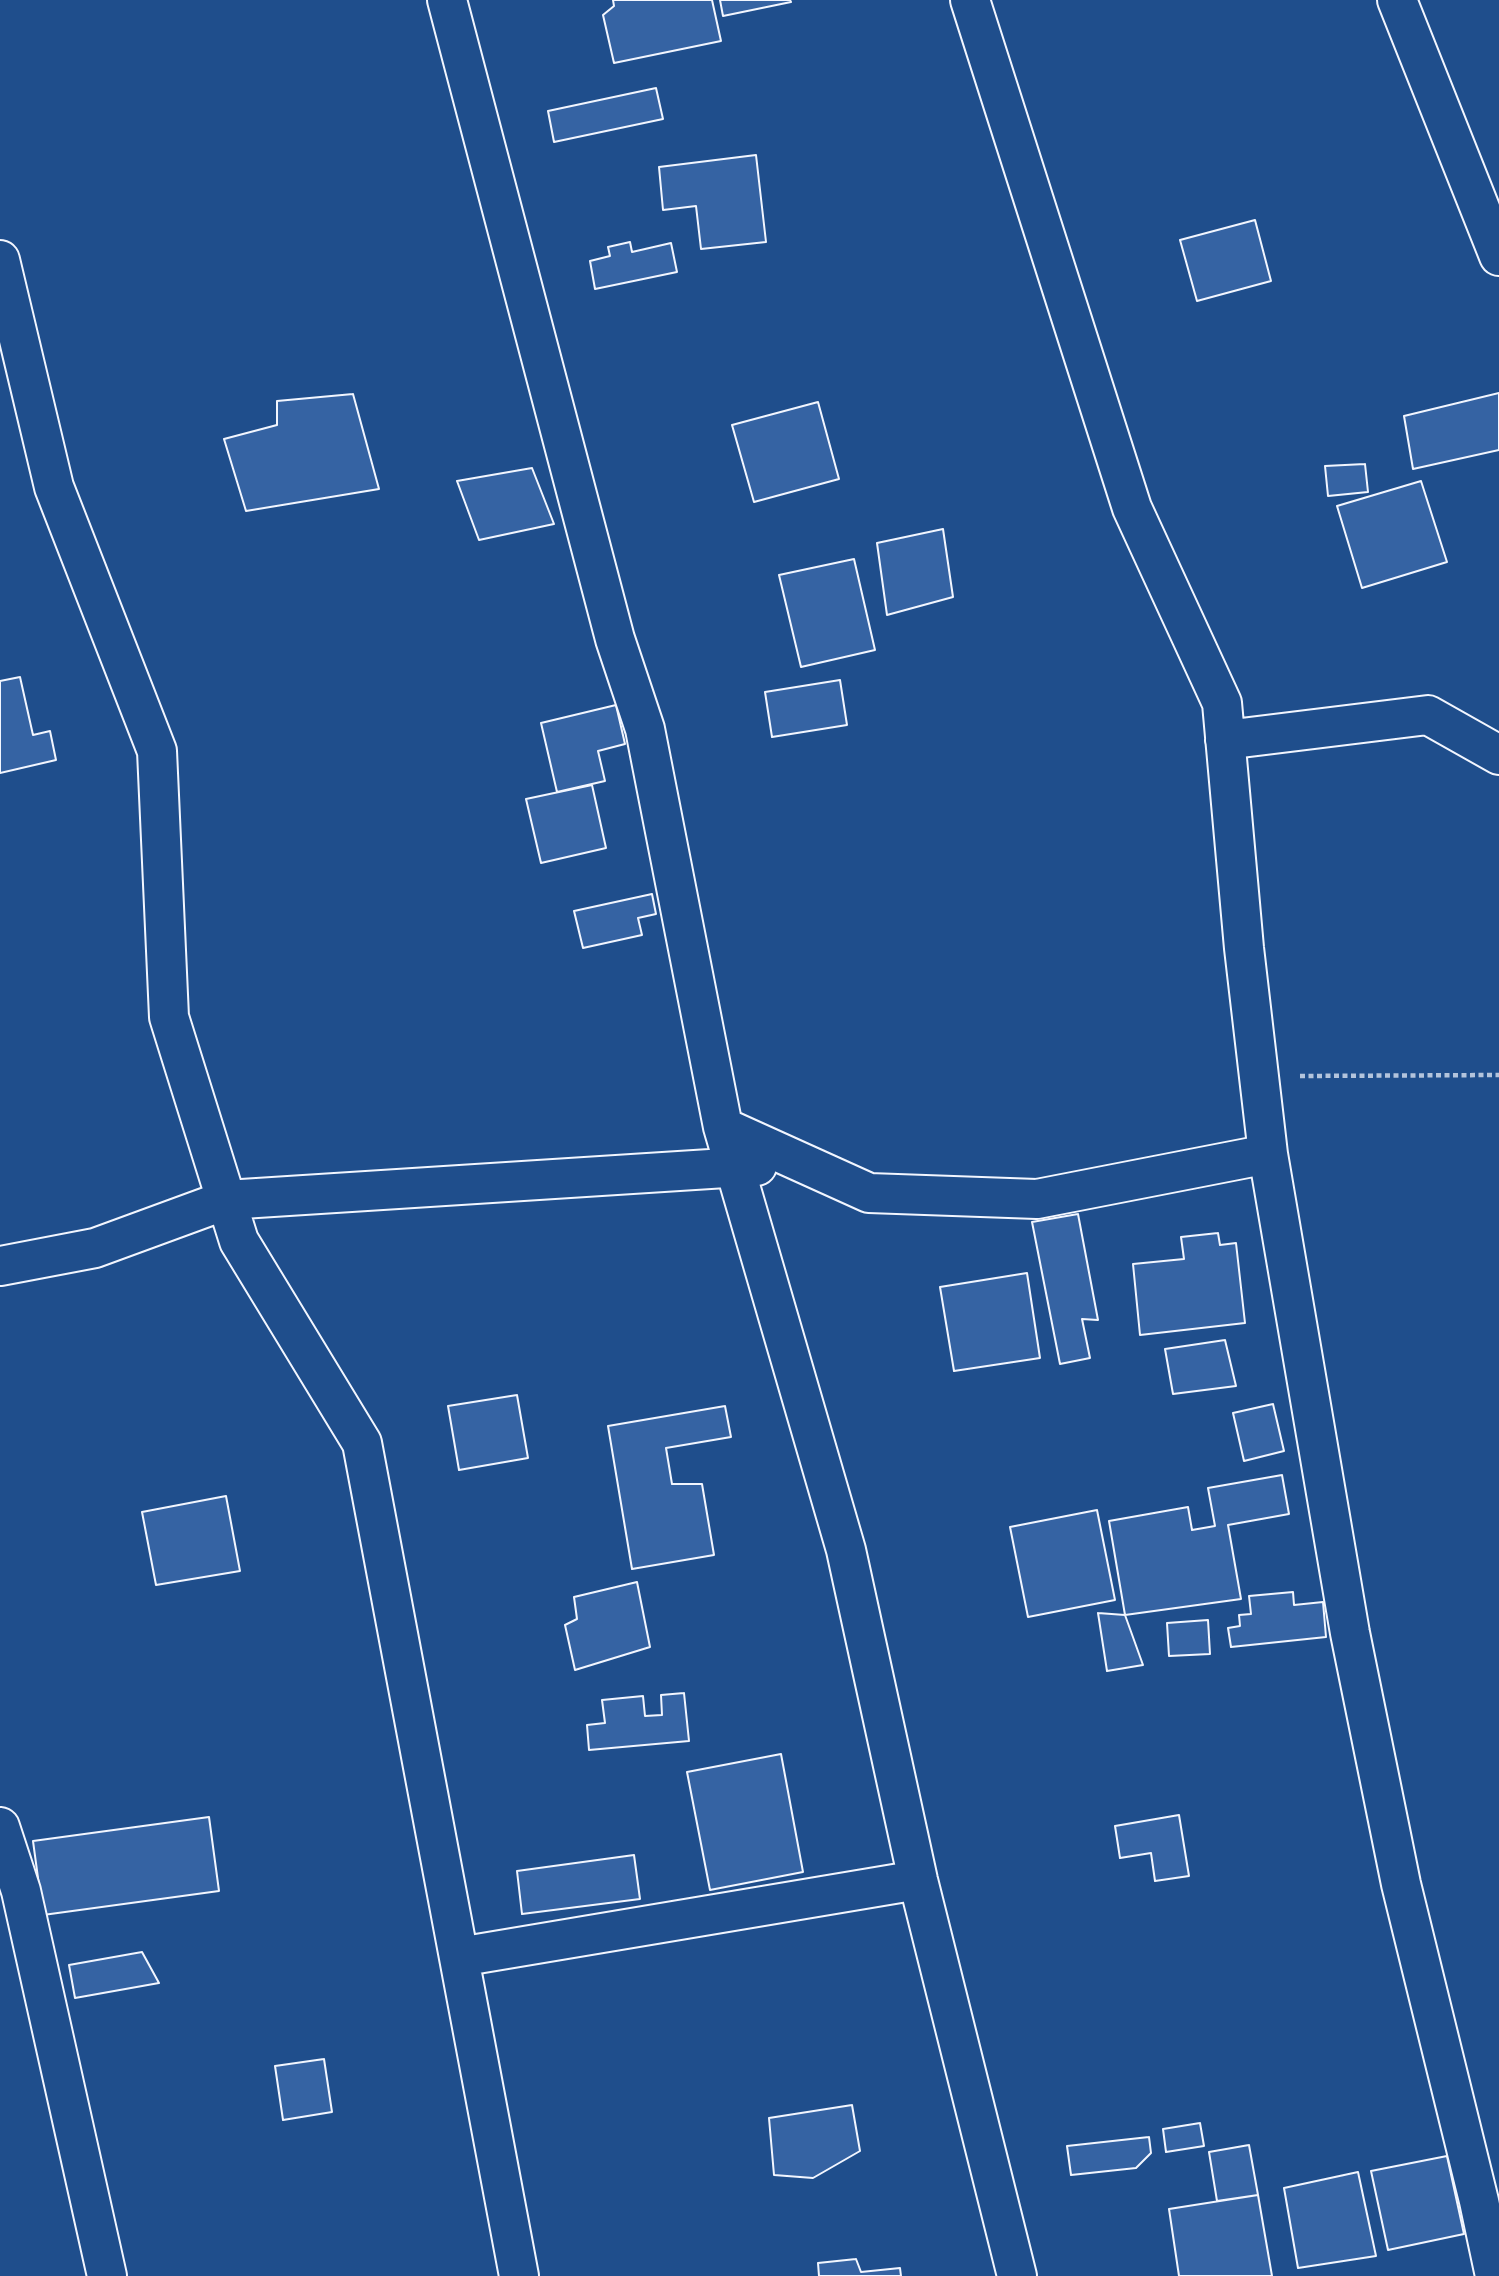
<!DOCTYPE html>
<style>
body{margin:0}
canvas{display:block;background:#1f4e8c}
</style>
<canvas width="1499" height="2276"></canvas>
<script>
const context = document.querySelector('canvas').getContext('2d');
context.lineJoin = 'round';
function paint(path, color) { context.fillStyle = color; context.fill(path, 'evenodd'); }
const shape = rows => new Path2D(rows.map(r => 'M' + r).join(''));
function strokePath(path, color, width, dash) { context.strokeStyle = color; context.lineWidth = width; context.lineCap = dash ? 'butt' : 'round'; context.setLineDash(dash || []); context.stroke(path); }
const building = shape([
 [613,0,712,0,721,41,614,63,603,15,614,6,613,0],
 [720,0,790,0,791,2,723,16,720,0],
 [656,88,663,119,554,142,548,111,656,88],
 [756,155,766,242,701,249,696,206,663,210,659,167,756,155],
 [1255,220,1271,281,1197,301,1180,240,1255,220],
 [630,242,632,252,671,243,677,272,595,289,590,261,610,256,608,247,630,242],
 [1499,393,1499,450,1413,469,1404,416,1499,393],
 [353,394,379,489,246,511,224,439,277,425,277,401,353,394],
 [818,402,839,479,754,502,732,425,818,402],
 [1365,464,1368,492,1328,496,1325,466,1365,464],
 [532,468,554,524,479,540,457,481,532,468],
 [1421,481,1447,562,1362,588,1337,506,1421,481],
 [943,529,953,597,887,615,877,543,943,529],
 [854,559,875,650,801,667,779,575,854,559],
 [20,677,33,735,50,731,56,760,0,773,0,681,20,677],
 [840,680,847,725,772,737,765,692,840,680],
 [616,705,625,744,598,751,605,781,557,792,541,723,616,705],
 [592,785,606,848,541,863,526,799,592,785],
 [652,894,656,914,638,918,642,935,583,948,574,911,652,894],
 [1078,1214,1098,1320,1082,1319,1090,1358,1060,1364,1032,1222,1078,1214],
 [1218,1233,1220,1245,1236,1243,1245,1323,1140,1335,1133,1264,1184,1259,1181,1237,1218,1233],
 [1027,1273,1040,1358,954,1371,940,1287,1027,1273],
 [1225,1340,1236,1386,1173,1394,1165,1349,1225,1340],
 [517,1395,528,1458,459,1470,448,1406,517,1395],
 [1273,1404,1284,1451,1244,1461,1233,1413,1273,1404],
 [725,1406,731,1437,666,1448,672,1484,702,1484,714,1555,632,1569,608,1426,725,1406],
 [1282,1475,1289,1514,1228,1525,1241,1599,1125,1615,1109,1521,1188,1507,1192,1530,1215,1526,1208,1488,1282,1475],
 [226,1496,240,1571,156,1585,142,1512,226,1496],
 [1097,1510,1115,1600,1028,1617,1010,1527,1097,1510],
 [637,1582,650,1647,575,1670,565,1625,577,1619,574,1597,637,1582],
 [1293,1592,1294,1605,1323,1602,1326,1637,1231,1647,1228,1628,1240,1626,1239,1615,1251,1614,1249,1596,1293,1592],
 [1098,1613,1125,1615,1143,1665,1107,1671,1098,1613],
 [1208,1620,1210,1654,1169,1656,1167,1623,1208,1620],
 [684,1693,689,1741,589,1750,587,1725,605,1723,602,1700,643,1696,645,1716,662,1715,661,1695,684,1693],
 [781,1754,803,1872,710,1890,687,1772,781,1754],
 [1179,1815,1189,1876,1155,1881,1151,1853,1120,1858,1115,1826,1179,1815],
 [209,1817,219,1891,43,1915,33,1841,209,1817],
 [634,1855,640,1899,522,1914,517,1871,634,1855],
 [142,1952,159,1983,75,1998,69,1965,142,1952],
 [324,2059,332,2112,283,2120,275,2066,324,2059],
 [852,2105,860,2151,813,2178,774,2175,769,2118,852,2105],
 [1200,2123,1204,2146,1166,2152,1163,2129,1200,2123],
 [1149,2137,1151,2153,1136,2168,1071,2175,1067,2146,1149,2137],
 [1249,2145,1258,2195,1217,2201,1209,2152,1249,2145],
 [1447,2156,1464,2234,1388,2250,1371,2171,1447,2156],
 [1358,2172,1376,2256,1298,2268,1284,2188,1358,2172],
 [1258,2195,1272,2276,1179,2276,1169,2209,1258,2195],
 [856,2259,861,2272,900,2268,901,2276,819,2276,818,2263,856,2259]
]);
const path = shape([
 [1300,1076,1499,1075]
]);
const street = shape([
 [447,0,615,639,645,729,723,1127,846,1550,918,1880,1017,2276],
 [1397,0,1499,256],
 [0,260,54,487,157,751,169,1017,239,1241,362,1443,519,2276],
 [1225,740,1428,715,1499,755],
 [723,1127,869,1193,1037,1199,1268,1154,1244,948,1222,703,1132,508,970,0],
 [1268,1154,1350,1633,1401,1884,1479,2201,1495,2276],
 [0,1266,95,1248,226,1200,757,1166],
 [0,1827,21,1891,107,2276],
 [459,1957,918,1880]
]);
paint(building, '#3563a3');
strokePath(building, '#f2f6ff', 2);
strokePath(street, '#f2f6ff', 42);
strokePath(path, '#b3c4dc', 4.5, [5, 3.5]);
strokePath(street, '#1f4e8c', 38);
</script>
